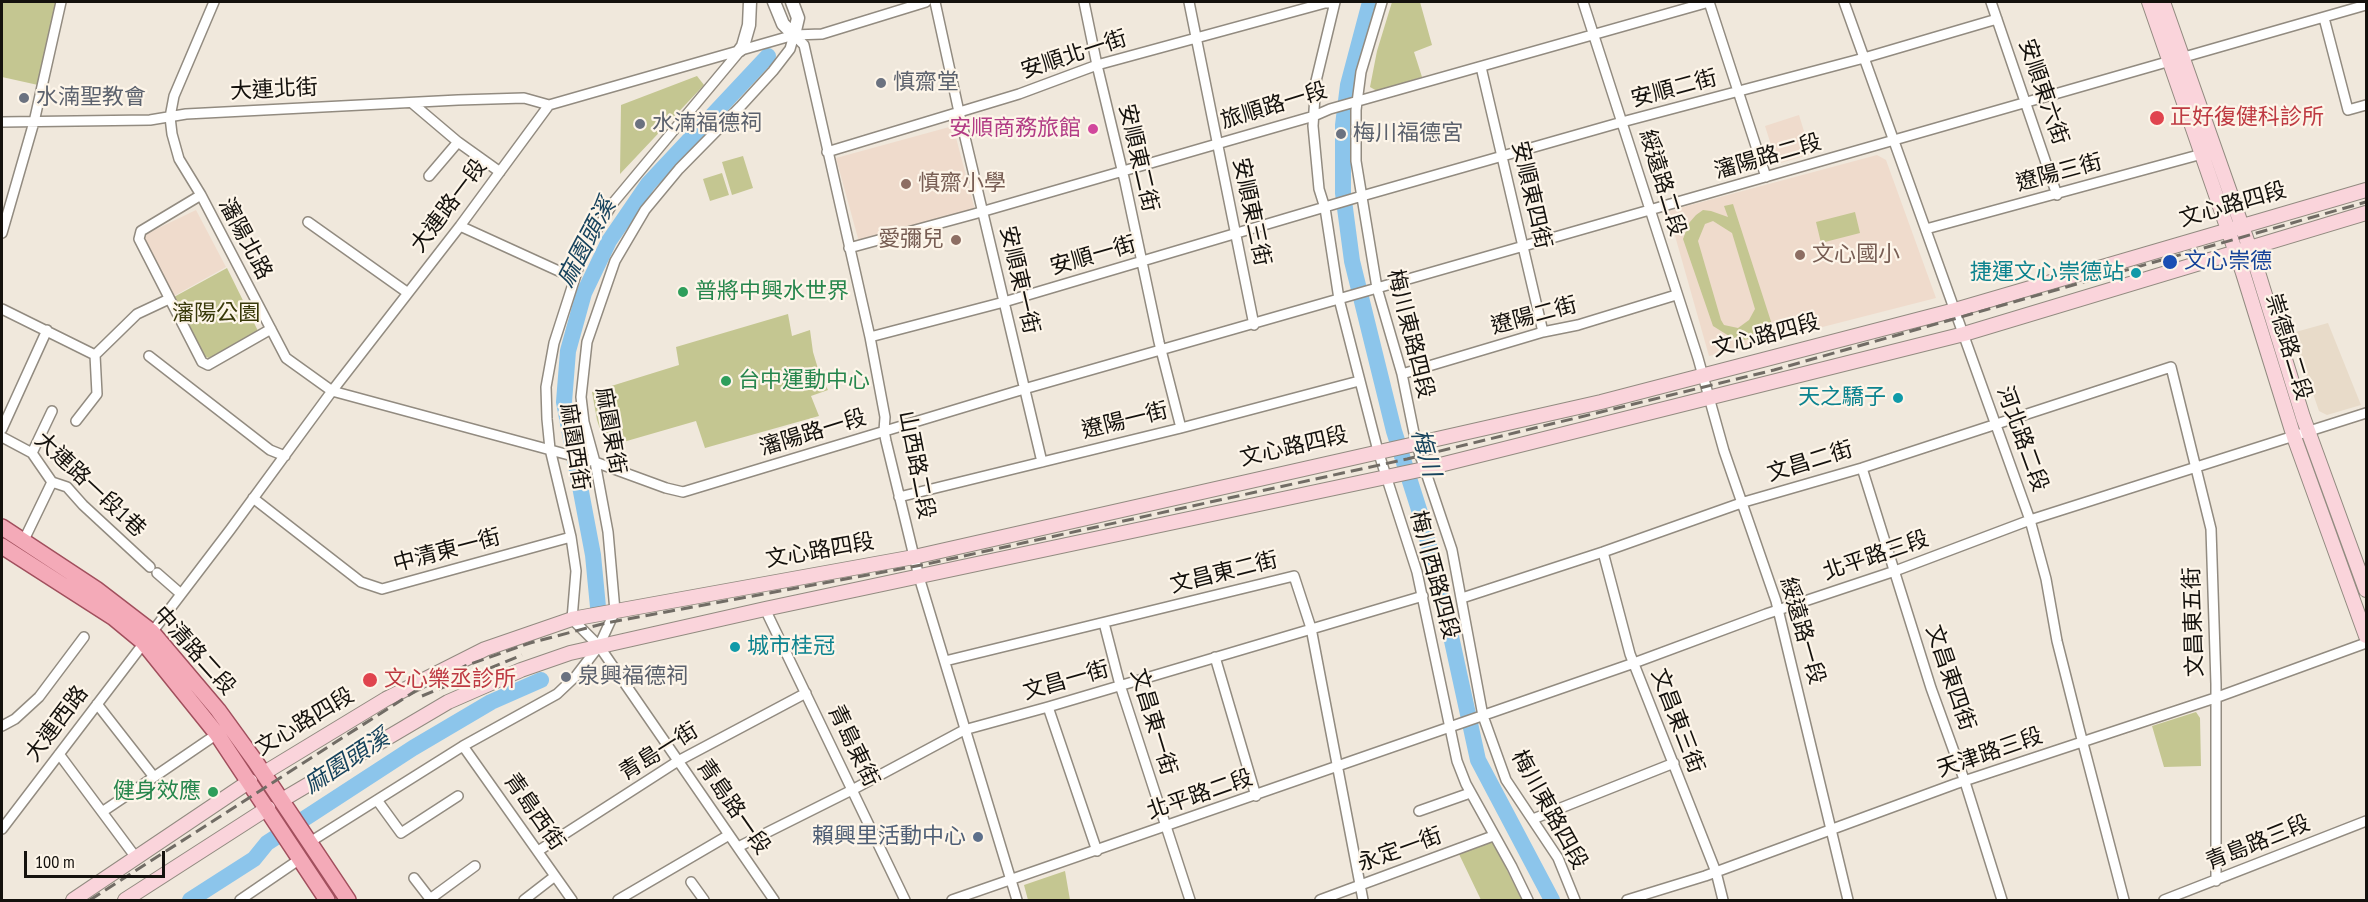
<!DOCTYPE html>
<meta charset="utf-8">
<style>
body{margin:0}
#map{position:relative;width:2368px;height:902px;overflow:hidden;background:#f0e8dc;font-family:"PT Sans Narrow",sans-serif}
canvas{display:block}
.frame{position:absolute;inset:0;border:3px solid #14110d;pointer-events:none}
.scale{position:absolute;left:24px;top:851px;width:141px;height:27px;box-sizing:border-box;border:3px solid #14110d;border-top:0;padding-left:8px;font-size:18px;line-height:21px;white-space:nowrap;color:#14110d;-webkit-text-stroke:4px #fdf5e9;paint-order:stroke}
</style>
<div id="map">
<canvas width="2368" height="902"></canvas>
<div class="frame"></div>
<div class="scale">100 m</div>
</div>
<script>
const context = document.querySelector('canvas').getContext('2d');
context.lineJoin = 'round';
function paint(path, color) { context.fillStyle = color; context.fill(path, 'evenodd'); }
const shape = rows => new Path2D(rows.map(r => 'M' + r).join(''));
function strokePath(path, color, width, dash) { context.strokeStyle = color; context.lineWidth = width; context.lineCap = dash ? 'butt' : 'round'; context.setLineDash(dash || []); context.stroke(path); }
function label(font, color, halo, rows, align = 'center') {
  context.font = font + ' "PT Sans Narrow","Noto Sans TC",sans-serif'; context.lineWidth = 4.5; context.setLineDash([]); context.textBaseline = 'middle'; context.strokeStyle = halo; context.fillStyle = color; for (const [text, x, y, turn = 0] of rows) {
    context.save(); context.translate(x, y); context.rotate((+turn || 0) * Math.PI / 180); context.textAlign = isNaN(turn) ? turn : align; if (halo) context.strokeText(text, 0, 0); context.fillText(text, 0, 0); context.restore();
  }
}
const built = shape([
 [2328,323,2361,405,2327,415,2319,411,2292,333]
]);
const education = shape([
 [1799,115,1811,154,1777,164,1765,126],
 [953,126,975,210,859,242,836,158],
 [1877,155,1886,160,1936,298,1709,356,1668,211],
 [196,210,226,267,174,296,144,239,146,234]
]);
const green = shape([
 [2,2,56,2,38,85,2,77],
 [1392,2,1420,2,1432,45,1414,52,1422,77,1377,91,1370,87,1377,51],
 [697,76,704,85,620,174,621,105],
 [743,156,753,188,732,195,722,162],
 [722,173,729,195,710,201,703,179],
 [1733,204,1776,337,1767,341,1761,324,1749,339,1737,341,1713,326,1683,239,1689,223,1696,215,1703,210,1711,211,1728,217,1724,206],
 [1713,221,1732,233,1755,309,1749,320,1738,328,1724,325,1721,320,1698,241,1705,224],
 [1855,212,1860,233,1821,243,1816,222],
 [227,268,258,331,257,335,209,358,203,356,174,297],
 [788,314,792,336,810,330,813,352,819,372,828,390,811,396,819,416,705,448,696,421,606,447,597,420,592,392,679,365,676,347],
 [2196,712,2200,718,2201,766,2164,767,2152,726],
 [1492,840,1522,900,1481,900,1458,852],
 [1065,871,1070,900,1028,900,1024,885]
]);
const river = shape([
 [1370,2,1348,85,1343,125,1343,193,1352,261,1394,431,1422,519,1442,595,1478,760,1552,900],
 [598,607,593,555,564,402,568,351,584,293,609,241,648,184,768,56],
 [190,900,254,859,267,843,413,748,491,702,541,680]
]);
const minor = shape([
 [214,2,174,96,170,117,172,134,179,159,201,195,286,358,332,391,595,462,666,488,683,492,1024,389,2366,5],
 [935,2,959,112,1042,462],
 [1084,2,1097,65,1125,182,1159,342,1181,428],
 [1189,2,1254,325],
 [1335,2,1316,81,1313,126,1319,189,1325,208,1339,299,1378,451,1417,572,1457,761,1466,784,1512,867,1528,900],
 [1382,2,1361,72,1356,110,1356,161,1377,288,1402,374,1416,443,1452,550,1483,716,1506,780,1558,858,1575,900],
 [1583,2,1698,358,1724,451,1776,601,1848,900],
 [1709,2,1766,177],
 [1844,2,2030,520,2046,579,2057,641,2079,728,2124,900],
 [1991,2,2057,195],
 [2324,18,2348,110,2366,105],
 [794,35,804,45,870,337,885,417,884,431,886,441,919,577,1017,900],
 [739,52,613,203,583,253,554,343,546,387,547,419,550,449,571,537,576,571,572,619,599,646,774,900],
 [1481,67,1543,332],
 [412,103,458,142,500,172],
 [2,122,150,120,186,114,458,100,524,98,549,105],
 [827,152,1019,94,1097,65,1325,3,1334,3],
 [429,176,458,142],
 [201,195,141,231,139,239,202,362,208,365,271,329],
 [308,222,408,293],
 [460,226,574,278],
 [1926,229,2202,154],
 [2,233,34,122,61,2],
 [849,248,974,214,1314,116,1330,109,1709,2],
 [2,309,95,355],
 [870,337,1004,302,1362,196,1622,122,1864,58,1997,19],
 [149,356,270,450,285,456],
 [1402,374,1543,332,1578,325,1676,295],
 [76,421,97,394,95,355,137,314,169,299],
 [2,429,47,330],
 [2,437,32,453,52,482,67,487,83,505,150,567],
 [32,453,52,411],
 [1862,468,1931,688,1965,782,2002,900],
 [899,497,1181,428,1359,381],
 [253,498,361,582,382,589,571,537],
 [23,542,52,482],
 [1603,552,1630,654,1716,872,1723,900],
 [157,573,181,594],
 [1462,598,1603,552,1744,502,1862,468,2171,367,2211,529,2216,684,2216,881],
 [765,609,905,900],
 [1104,623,1120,685,1190,900],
 [1215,657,1256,796],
 [945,661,1294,576,1311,628,1363,900],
 [97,704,154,777,102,812],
 [1048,707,1097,851],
 [2,726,15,719,39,697,84,637],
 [463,746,572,900],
 [59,754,137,859],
 [154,777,217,734],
 [377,800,401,833,458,796],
 [1419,811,1470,793],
 [1533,819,1674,763],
 [2,829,230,530,332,391,460,226,549,105,794,35,822,34,926,2],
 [310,842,463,746,557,694,576,676,599,646,615,611,608,532,595,462,584,422,581,397,587,342,615,261,645,210,679,169,740,107,773,71,790,49,794,35],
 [738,847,852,790,964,730,1048,707,1423,596],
 [538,851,678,761,806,693],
 [414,878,431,900],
 [691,882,704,900],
 [430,899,475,866],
 [240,900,300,859],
 [524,900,555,876],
 [618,900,729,835],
 [952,900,1634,663,1766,614,1895,571,2030,520,2366,413],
 [1320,900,1493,836],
 [1627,900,1705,876,1955,784,2215,698,2366,643],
 [2164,900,2366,821]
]);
const tertiary = shape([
 [774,2,783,24,794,35],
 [792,2,798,18,794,35],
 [740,50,743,46,749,25,750,2]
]);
const secondary = shape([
 [2149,2,2243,273,2294,437,2366,636],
 [2163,2,2257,269,2303,417,2366,590],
 [264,773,386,699,485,649,572,619,914,557,1601,402,1955,310,2366,190],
 [282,800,448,702,521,670,570,653,765,609,1424,469,1964,334,2366,213],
 [73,900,250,781],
 [125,900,268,808]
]);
const primary = shape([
 [2,527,96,589,152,632,218,710,255,761,348,900],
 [2,546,114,618,143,642,217,734,327,900]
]);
const rail = shape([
 [422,696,522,655],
 [90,900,420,688,465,666,530,643,606,623,927,564,1407,459,1774,370,2366,202]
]);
const markers = [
 [881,83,6,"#6b7280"],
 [24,98,6,"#6b7280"],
 [2157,118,8,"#e0444e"],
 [640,124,6,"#6b7280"],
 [1093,129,6,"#d1479c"],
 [1341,134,6,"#6b7280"],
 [906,184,6,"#8d6e63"],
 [956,240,6,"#8d6e63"],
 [1800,255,6,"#8d6e63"],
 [2170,262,8,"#1a4fb4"],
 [2136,273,6,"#0f9aa8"],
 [683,292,6,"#2e9e5b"],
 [726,381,6,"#2e9e5b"],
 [1898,398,6,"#0f9aa8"],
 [735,647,6,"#0f9aa8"],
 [566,677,6,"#6b7280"],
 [370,680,8,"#e0444e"],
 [213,792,6,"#2e9e5b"],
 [978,837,6,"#5c6f8a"]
];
const streetNames = [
 ["安順北一街",1074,55,-18],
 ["安順二街",1674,89,-15],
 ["大連北街",274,90,-3],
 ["安順東六街",2043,92,71],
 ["旅順路一段",1274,106,-17],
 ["瀋陽路二段",1768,157,-16],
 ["安順東二街",1138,158,77],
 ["遼陽三街",2059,173,-15],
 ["綏遠路二段",1662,183,73],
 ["安順東四街",1531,195,77],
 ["文心路四段",2233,205,-16],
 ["大連路一段",449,206,-53],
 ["安順東三街",1251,212,78],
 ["瀋陽北路",245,239,62],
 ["安順一街",1093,256,-16],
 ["安順東一街",1019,280,77],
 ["遼陽二街",1534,316,-15],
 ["梅川東路四段",1410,334,76],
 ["文心路四段",1766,336,-15],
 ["崇德路二段",2288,347,73],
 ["遼陽一街",1125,421,-14],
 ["麻園東街",610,431,80],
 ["瀋陽路一段",813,433,-17],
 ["河北路二段",2022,439,70],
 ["麻園西街",574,447,81],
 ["文心路四段",1294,447,-13],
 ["文昌二街",1810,462,-17],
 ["山西路二段",916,465,79],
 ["大連路一段1巷",90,485,43],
 ["中清東一街",447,551,-15],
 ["文心路四段",820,551,-10],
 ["北平路三段",1876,556,-19],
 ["文昌東二街",1224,573,-14],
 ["梅川西路四段",1434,575,75],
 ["文昌東五街",2194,622,-92],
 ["綏遠路一段",1802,631,74],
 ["中清路二段",194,651,48],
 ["文昌東四街",1950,678,71],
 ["文昌一街",1066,681,-16],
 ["文昌東三街",1677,721,69],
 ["文心路四段",305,722,-31],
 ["文昌東一街",1153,722,73],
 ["大連西路",57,724,-53],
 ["青島東街",853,746,64],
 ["青島一街",659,752,-32],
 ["天津路三段",1990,753,-19],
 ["北平路二段",1200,795,-19],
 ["青島路一段",733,807,55],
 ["梅川東路四段",1549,810,61],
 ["青島西街",534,812,55],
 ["青島路三段",2258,843,-22],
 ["永定一街",1400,850,-20]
];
const worshipNames = [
 ["慎齋堂",893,83],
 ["水湳聖教會",36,98],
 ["水湳福德祠",652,124],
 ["梅川福德宮",1353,134],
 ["泉興福德祠",578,677]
];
const healthNames = [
 ["正好復健科診所",2170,118],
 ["文心樂丞診所",384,680]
];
const hotelNames = [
 ["安順商務旅館",1081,129]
];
const educationNames = [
 ["慎齋小學",918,184],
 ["愛彌兒",944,240,"right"],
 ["文心國小",1812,255]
];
const transitNames = [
 ["文心崇德",2184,262]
];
const cultureNames = [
 ["捷運文心崇德站",2124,273],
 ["天之驕子",1886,398],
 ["城市桂冠",747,647,"left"]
];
const leisureNames = [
 ["普將中興水世界",695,292],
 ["台中運動中心",738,381],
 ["健身效應",201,792,"right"]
];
const parkNames = [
 ["瀋陽公園",216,314]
];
const serviceNames = [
 ["賴興里活動中心",966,837]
];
const waterNames = [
 ["麻園頭溪",587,243,-62],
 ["梅川",1425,453,74],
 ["麻園頭溪",347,762,-33]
];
paint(built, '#e8dbc9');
paint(education, '#efdbcc');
paint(green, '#c4c691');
strokePath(river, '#8cc5eb', 16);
strokePath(minor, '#928b80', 12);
strokePath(tertiary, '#928b80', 15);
strokePath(secondary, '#928b80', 16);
strokePath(primary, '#a14f5d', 18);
strokePath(minor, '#fff', 9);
strokePath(tertiary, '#fff', 12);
strokePath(secondary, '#fad4db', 14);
strokePath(primary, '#f4aab8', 15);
strokePath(rail, '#716c65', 3, [12, 6]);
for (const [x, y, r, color] of markers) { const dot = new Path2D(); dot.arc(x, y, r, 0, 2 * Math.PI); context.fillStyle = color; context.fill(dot); strokePath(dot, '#fdf5e9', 2); }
label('22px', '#14110d', '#fdf5e9', streetNames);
label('22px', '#5b616d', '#fdf5e9', worshipNames, 'left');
label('22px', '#be3a42', '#fdf5e9', healthNames, 'left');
label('22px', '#b23c85', '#fdf5e9', hotelNames, 'right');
label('22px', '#785e54', '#fdf5e9', educationNames, 'left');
label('22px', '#164399', '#fdf5e9', transitNames, 'left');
label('22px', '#0d838f', '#fdf5e9', cultureNames, 'right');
label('22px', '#27864d', '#fdf5e9', leisureNames, 'left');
label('22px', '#383909', '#fdf5e9', parkNames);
label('22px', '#4e5e75', '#fdf5e9', serviceNames, 'right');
label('italic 24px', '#17435d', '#fdf5e9', waterNames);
</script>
